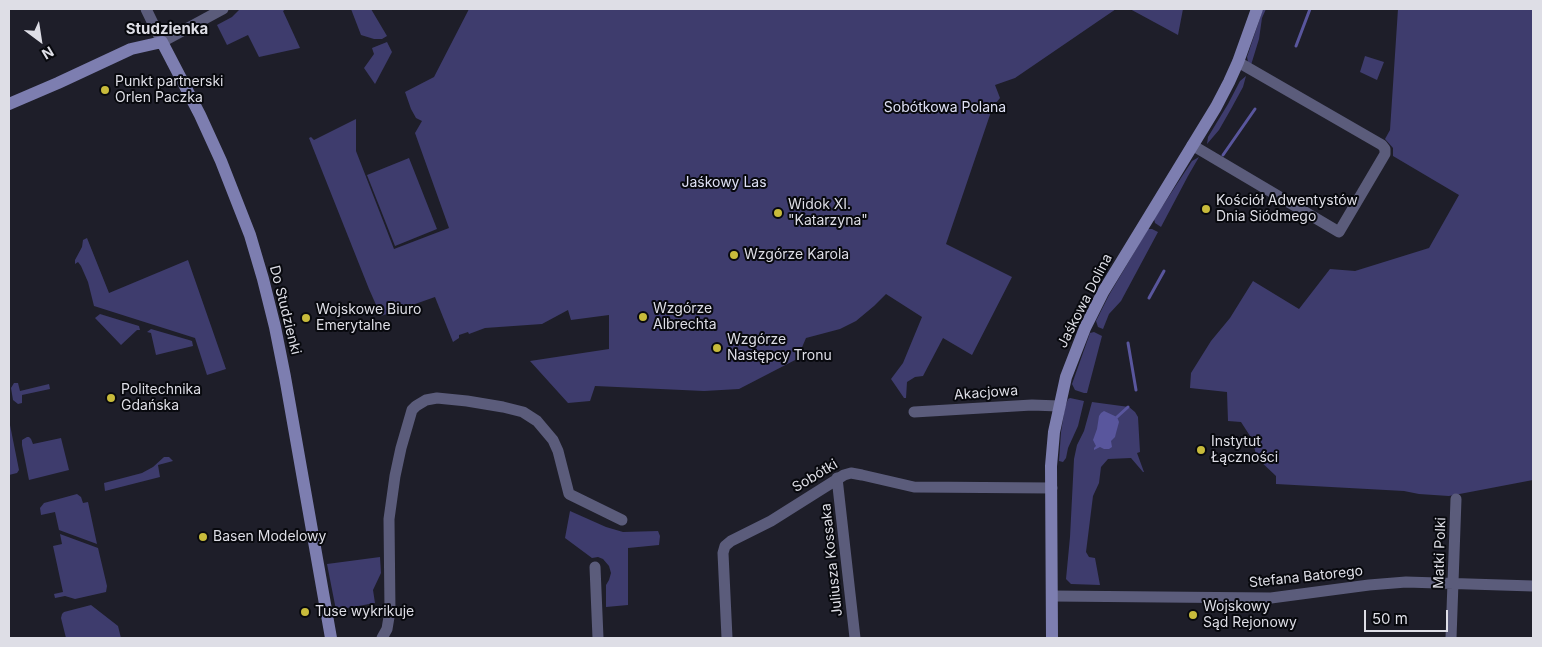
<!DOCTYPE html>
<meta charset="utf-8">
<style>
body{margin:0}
#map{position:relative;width:1542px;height:647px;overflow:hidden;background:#1e1e29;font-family:Inter,sans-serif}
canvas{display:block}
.frame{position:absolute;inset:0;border:10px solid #dedee6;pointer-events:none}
.north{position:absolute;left:15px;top:15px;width:50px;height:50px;-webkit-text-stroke:4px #08090e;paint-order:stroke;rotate:149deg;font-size:14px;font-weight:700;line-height:20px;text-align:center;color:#dedee6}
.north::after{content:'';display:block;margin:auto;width:18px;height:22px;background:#dedee6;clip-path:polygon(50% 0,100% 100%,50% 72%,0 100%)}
.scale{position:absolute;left:1364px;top:610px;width:84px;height:22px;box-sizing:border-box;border:2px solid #dedee6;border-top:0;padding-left:6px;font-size:15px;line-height:18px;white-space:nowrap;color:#dedee6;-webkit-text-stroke:4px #08090e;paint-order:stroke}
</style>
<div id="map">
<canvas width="1542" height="647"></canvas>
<div class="frame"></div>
<div class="north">N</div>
<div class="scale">50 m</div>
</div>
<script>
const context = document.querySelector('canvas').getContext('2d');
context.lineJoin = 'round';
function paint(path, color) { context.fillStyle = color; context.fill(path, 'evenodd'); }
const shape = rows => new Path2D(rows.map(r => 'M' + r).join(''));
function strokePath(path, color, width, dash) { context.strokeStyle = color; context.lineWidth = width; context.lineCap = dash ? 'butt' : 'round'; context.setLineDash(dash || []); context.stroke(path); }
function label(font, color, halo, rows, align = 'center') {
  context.font = font + ' Inter,sans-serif'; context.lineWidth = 4; context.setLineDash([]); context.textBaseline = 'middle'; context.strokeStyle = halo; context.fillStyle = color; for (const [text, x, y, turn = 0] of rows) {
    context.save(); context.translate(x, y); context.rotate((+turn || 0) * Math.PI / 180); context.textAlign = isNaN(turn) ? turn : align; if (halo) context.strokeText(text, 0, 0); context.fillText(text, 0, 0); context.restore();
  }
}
const green = shape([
 [240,9,286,9,283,11,300,48,259,57,248,35,227,45,217,25,232,17],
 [351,9,371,9,387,36,382,39,374,39,361,35],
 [469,9,1116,9,1015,78,995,85,1000,98,996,103,994,103,946,244,1012,277,972,355,943,338,923,376,915,377,907,382,906,398,904,398,891,379,903,363,922,317,886,294,874,306,856,321,840,329,806,338,797,359,739,389,704,391,595,386,590,401,568,403,530,361,609,349,609,315,571,320,568,310,542,324,485,328,469,334,468,332,459,335,459,338,453,342,435,297,381,316,369,289,309,138,311,137,314,140,356,119,356,151,394,249,449,228,415,133,422,121,416,118,411,109,405,92,434,77],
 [1130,9,1183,9,1178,35],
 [1263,9,1266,9,1262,18,1259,39,1251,65,1248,62,1247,57],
 [1398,9,1533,9,1533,480,1449,496,1419,494,1404,491,1276,484,1276,476,1257,458,1252,439,1241,422,1228,421,1227,392,1190,388,1191,373,1211,341,1230,318,1253,281,1299,309,1330,269,1355,271,1429,248,1459,195,1393,156,1393,148,1385,139,1390,130],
 [387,42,392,52,375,84,364,68,374,54,372,48],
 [1365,56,1384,62,1377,80,1360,72],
 [1246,76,1243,87,1231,109,1219,130,1207,144,1208,137,1228,104,1240,81],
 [1199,157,1188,176,1161,227,1155,223,1154,219,1192,161],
 [409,158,437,229,395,246,367,175],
 [1148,229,1152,229,1158,232,1121,301,1109,314,1103,329,1098,327,1096,321,1109,295],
 [87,238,109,293,188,260,226,369,207,375,195,338,94,306,88,282,81,266,78,262,75,264,75,260,82,247,83,240],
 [100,314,139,326,140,330,137,330,121,345,95,318],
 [151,329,189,340,192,341,193,346,156,355,151,333,147,332],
 [1094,332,1102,336,1087,393,1084,393,1075,390,1072,384,1090,333],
 [14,383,18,383,20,391,49,384,50,389,22,395,22,403,18,404,13,400,11,388],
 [1070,398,1084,401,1078,426,1068,448,1066,458,1063,462,1059,461,1061,432,1065,407,1068,399],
 [1092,402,1129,407,1135,412,1138,417,1140,452,1137,453,1144,472,1143,472,1131,458,1108,459,1101,467,1099,483,1093,496,1086,552,1089,557,1095,558,1100,585,1071,584,1066,579,1070,537,1074,459,1077,445,1084,431],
 [9,420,19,470,17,473,9,475],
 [27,437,29,437,31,439,33,444,61,438,69,470,29,480,22,445,22,440],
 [164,457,169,457,173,461,158,465,160,477,105,491,104,483,142,473,153,467],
 [77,494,81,497,83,503,88,502,97,544,59,530,55,512,41,515,40,508,44,503],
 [570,511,606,527,623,532,658,531,660,536,659,545,628,548,628,605,606,607,606,585,609,580,611,573,609,566,603,559,598,557,592,558,565,538],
 [60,534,98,548,107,586,106,592,75,599,65,596,55,598,54,594,63,592,53,546,62,544],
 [380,557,381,573,373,590,375,603,336,610,327,564],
 [91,605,118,626,121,638,66,638,61,618,62,614,64,612]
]);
const water = shape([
 [1104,411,1117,417,1119,422,1116,433,1115,437,1111,441,1112,447,1109,449,1104,449,1100,447,1094,450,1094,448,1096,446,1093,440,1097,429,1099,416,1101,413]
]);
const stream = shape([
 [1296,46,1310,9],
 [1223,155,1255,109],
 [1149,298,1164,271],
 [1128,343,1136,390],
 [1117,417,1128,407]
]);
const street = shape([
 [146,9,162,42,223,9],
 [1192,145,1339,232,1385,154,1385,149,1382,145,1238,62],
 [914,412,1032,405,1059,406],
 [837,478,855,638],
 [595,567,598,638],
 [1052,596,1271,598,1369,585,1406,582,1533,586],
 [382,638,387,629,390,611,389,519,395,476,401,448,412,410,416,406,426,400,437,398,467,401,503,407,523,412,537,421,553,440,558,451,569,494,622,520],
 [727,638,723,553,725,546,731,541,771,521,844,475,851,473,862,475,914,487,1052,488],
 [1451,638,1456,499]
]);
const secondary = shape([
 [9,104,58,83,131,49,162,42,200,115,221,161,250,235,263,279,275,327,285,377,331,638],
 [1052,638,1051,466,1054,432,1066,377,1085,328,1103,292,1216,107,1229,82,1238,62,1257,9]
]);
const markers = [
 [105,90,5,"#c8bb3b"],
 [1206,209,5,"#c8bb3b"],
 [778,213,5,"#c8bb3b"],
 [734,255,5,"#c8bb3b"],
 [643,317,5,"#c8bb3b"],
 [306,318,5,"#c8bb3b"],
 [717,348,5,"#c8bb3b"],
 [111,398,5,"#c8bb3b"],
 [1201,450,5,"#c8bb3b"],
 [203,537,5,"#c8bb3b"],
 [305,612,5,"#c8bb3b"],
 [1193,615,5,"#c8bb3b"]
];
const poiNames = [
 ["Punkt partnerski",115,82],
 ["Orlen Paczka",115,98],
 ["Kościół Adwentystów",1216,201],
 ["Dnia Siódmego",1216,217],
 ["Widok XI.",788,205],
 ["\"Katarzyna\"",788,221],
 ["Wzgórze Karola",744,255],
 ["Wzgórze",653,309],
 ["Albrechta",653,325],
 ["Wojskowe Biuro",316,310],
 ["Emerytalne",316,326],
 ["Wzgórze",727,340],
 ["Następcy Tronu",727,356],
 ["Politechnika",121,390],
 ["Gdańska",121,406],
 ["Instytut",1211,442],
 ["Łączności",1211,458],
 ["Basen Modelowy",213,537],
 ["Wojskowy",1203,607],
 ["Sąd Rejonowy",1203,623],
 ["Tuse wykrikuje",315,612]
];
const parkNames = [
 ["Sobótkowa Polana",945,108],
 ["Jaśkowy Las",724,183]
];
const streetNames = [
 ["Jaśkowa Dolina",1085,301,-63],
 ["Do Studzienki",285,310,76],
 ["Akacjowa",986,393,-4],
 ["Sobótki",815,476,-31],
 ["Matki Polki",1440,553,-88],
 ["Juliusza Kossaka",832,560,-96],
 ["Stefana Batorego",1306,577,-6]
];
const neighbourhoodNames = [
 ["Studzienka",167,29]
];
paint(green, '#3e3c6d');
paint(water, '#59569d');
strokePath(stream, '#59569d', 3);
strokePath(street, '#5b5c7b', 11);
strokePath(secondary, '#7d7eb0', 12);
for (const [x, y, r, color] of markers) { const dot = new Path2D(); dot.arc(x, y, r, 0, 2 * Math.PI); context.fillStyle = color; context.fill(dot); strokePath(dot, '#08090e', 2); }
label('14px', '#dedee6', '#08090e', poiNames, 'left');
label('14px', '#dee0f4', '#08090e', parkNames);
label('14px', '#dedee6', '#08090e', streetNames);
label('bold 15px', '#dedee6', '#08090e', neighbourhoodNames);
</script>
